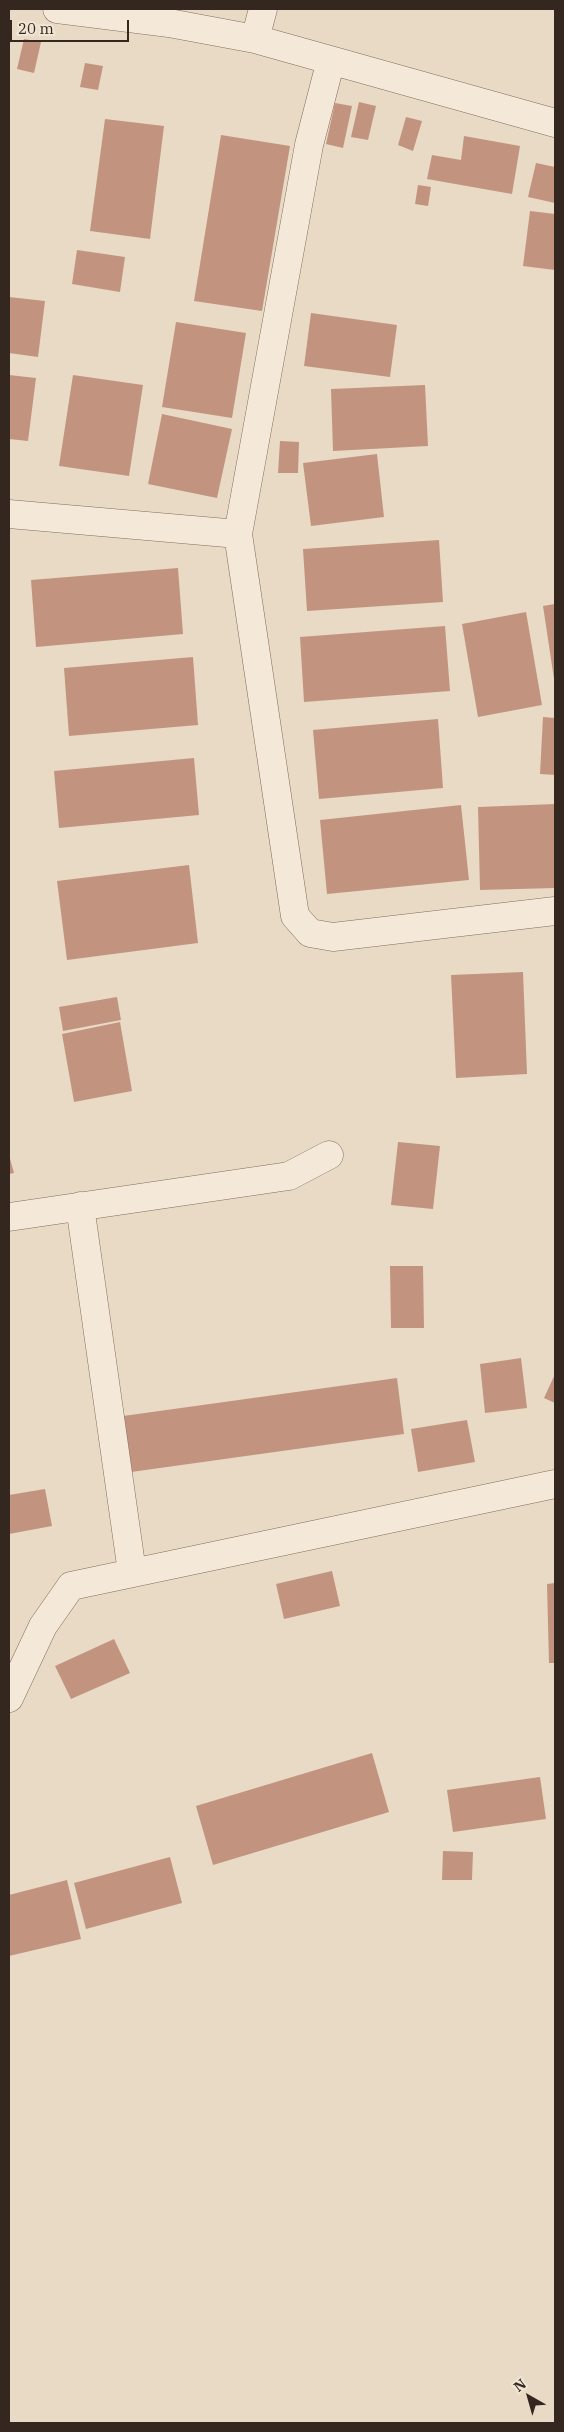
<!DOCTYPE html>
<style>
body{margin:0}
#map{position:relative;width:564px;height:2432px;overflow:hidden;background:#e9dac5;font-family:"IBM Plex Serif",serif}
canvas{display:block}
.frame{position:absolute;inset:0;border:10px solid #332720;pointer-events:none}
.north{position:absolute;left:504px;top:2372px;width:50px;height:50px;-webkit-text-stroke:4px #f1e5d4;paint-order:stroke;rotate:322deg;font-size:14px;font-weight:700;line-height:20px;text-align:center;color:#332720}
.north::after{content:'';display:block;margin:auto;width:18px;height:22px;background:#332720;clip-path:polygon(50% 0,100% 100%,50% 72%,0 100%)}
.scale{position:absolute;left:10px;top:20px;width:119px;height:22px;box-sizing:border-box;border:2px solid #332720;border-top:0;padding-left:6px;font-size:15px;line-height:18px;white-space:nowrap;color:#332720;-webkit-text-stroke:4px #f1e5d4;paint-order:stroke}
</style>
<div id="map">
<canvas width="564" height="2432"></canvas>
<div class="frame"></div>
<div class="north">N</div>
<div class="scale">20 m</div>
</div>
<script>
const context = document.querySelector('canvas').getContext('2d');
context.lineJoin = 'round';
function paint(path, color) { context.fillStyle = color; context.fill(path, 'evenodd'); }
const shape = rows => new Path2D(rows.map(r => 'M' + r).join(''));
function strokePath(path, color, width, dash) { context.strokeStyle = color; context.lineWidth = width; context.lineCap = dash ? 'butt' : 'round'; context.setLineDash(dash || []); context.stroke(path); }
const building = shape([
 [24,39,41,42,34,73,17,69],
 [85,63,103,66,98,90,80,87],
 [359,102,376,106,368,140,351,137],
 [335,103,352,106,343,148,326,144],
 [406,117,422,121,413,151,398,145],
 [105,119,164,126,150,239,90,231],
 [221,135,290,146,262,311,194,301],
 [464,136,520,146,512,194,427,179,432,155,461,160],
 [536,163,555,167,555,203,528,197],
 [418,185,431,187,428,206,415,204],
 [530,211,555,214,555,270,523,266],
 [77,250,125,257,120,292,72,284],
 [9,297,45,301,38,357,9,353],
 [311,313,397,325,390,377,304,366],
 [176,322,246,333,232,418,162,407],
 [9,375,36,378,28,441,9,439],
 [73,375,143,385,129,476,59,466],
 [425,385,428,446,333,451,331,389],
 [162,414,232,429,217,498,148,484],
 [280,441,299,442,298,473,278,473],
 [377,454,384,517,311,526,303,463],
 [439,540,443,602,307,611,303,549],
 [178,568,183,634,36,647,31,580],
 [555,604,555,679,554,679,543,606],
 [526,612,542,705,478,717,462,624],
 [445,626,450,691,304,702,300,637],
 [193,657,198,725,69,736,64,668],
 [543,717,555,718,555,775,540,774],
 [438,719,443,788,319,799,313,730],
 [194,758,199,815,59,828,54,771],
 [555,804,555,888,480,890,478,807],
 [461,805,469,880,327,894,320,820],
 [189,865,198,943,67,960,57,881],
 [523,972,527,1074,456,1078,451,975],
 [117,997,121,1020,63,1031,59,1007],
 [120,1022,132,1091,74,1102,62,1034],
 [398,1142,440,1146,433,1209,391,1205],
 [9,1155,14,1173,9,1174],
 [390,1266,423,1266,424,1328,391,1328],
 [521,1358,527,1408,485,1413,480,1364],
 [555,1374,555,1403,544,1398],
 [397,1378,404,1434,124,1473,116,1417],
 [467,1420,475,1462,418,1472,411,1429],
 [45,1489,52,1526,9,1534,9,1495],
 [332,1571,340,1606,284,1619,276,1584],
 [555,1583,555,1663,549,1663,547,1584],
 [114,1639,130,1673,71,1699,55,1666],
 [372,1753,389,1812,213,1865,196,1806],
 [540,1777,546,1819,453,1832,447,1790],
 [443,1851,473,1852,472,1880,442,1880],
 [170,1857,182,1903,86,1929,74,1883],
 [67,1880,81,1939,9,1956,9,1895]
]);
const minor = shape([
 [57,9,169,23,255,39,555,123],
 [255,39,263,9],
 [331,60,309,145,238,534,295,916,310,933,333,937,555,911],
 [9,514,238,534],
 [80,1206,132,1572],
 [9,1217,289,1176,329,1155],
 [9,1698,43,1626,71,1586,555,1484]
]);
paint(building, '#c29480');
strokePath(minor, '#826d5e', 29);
strokePath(minor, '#f4e9d8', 28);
</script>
